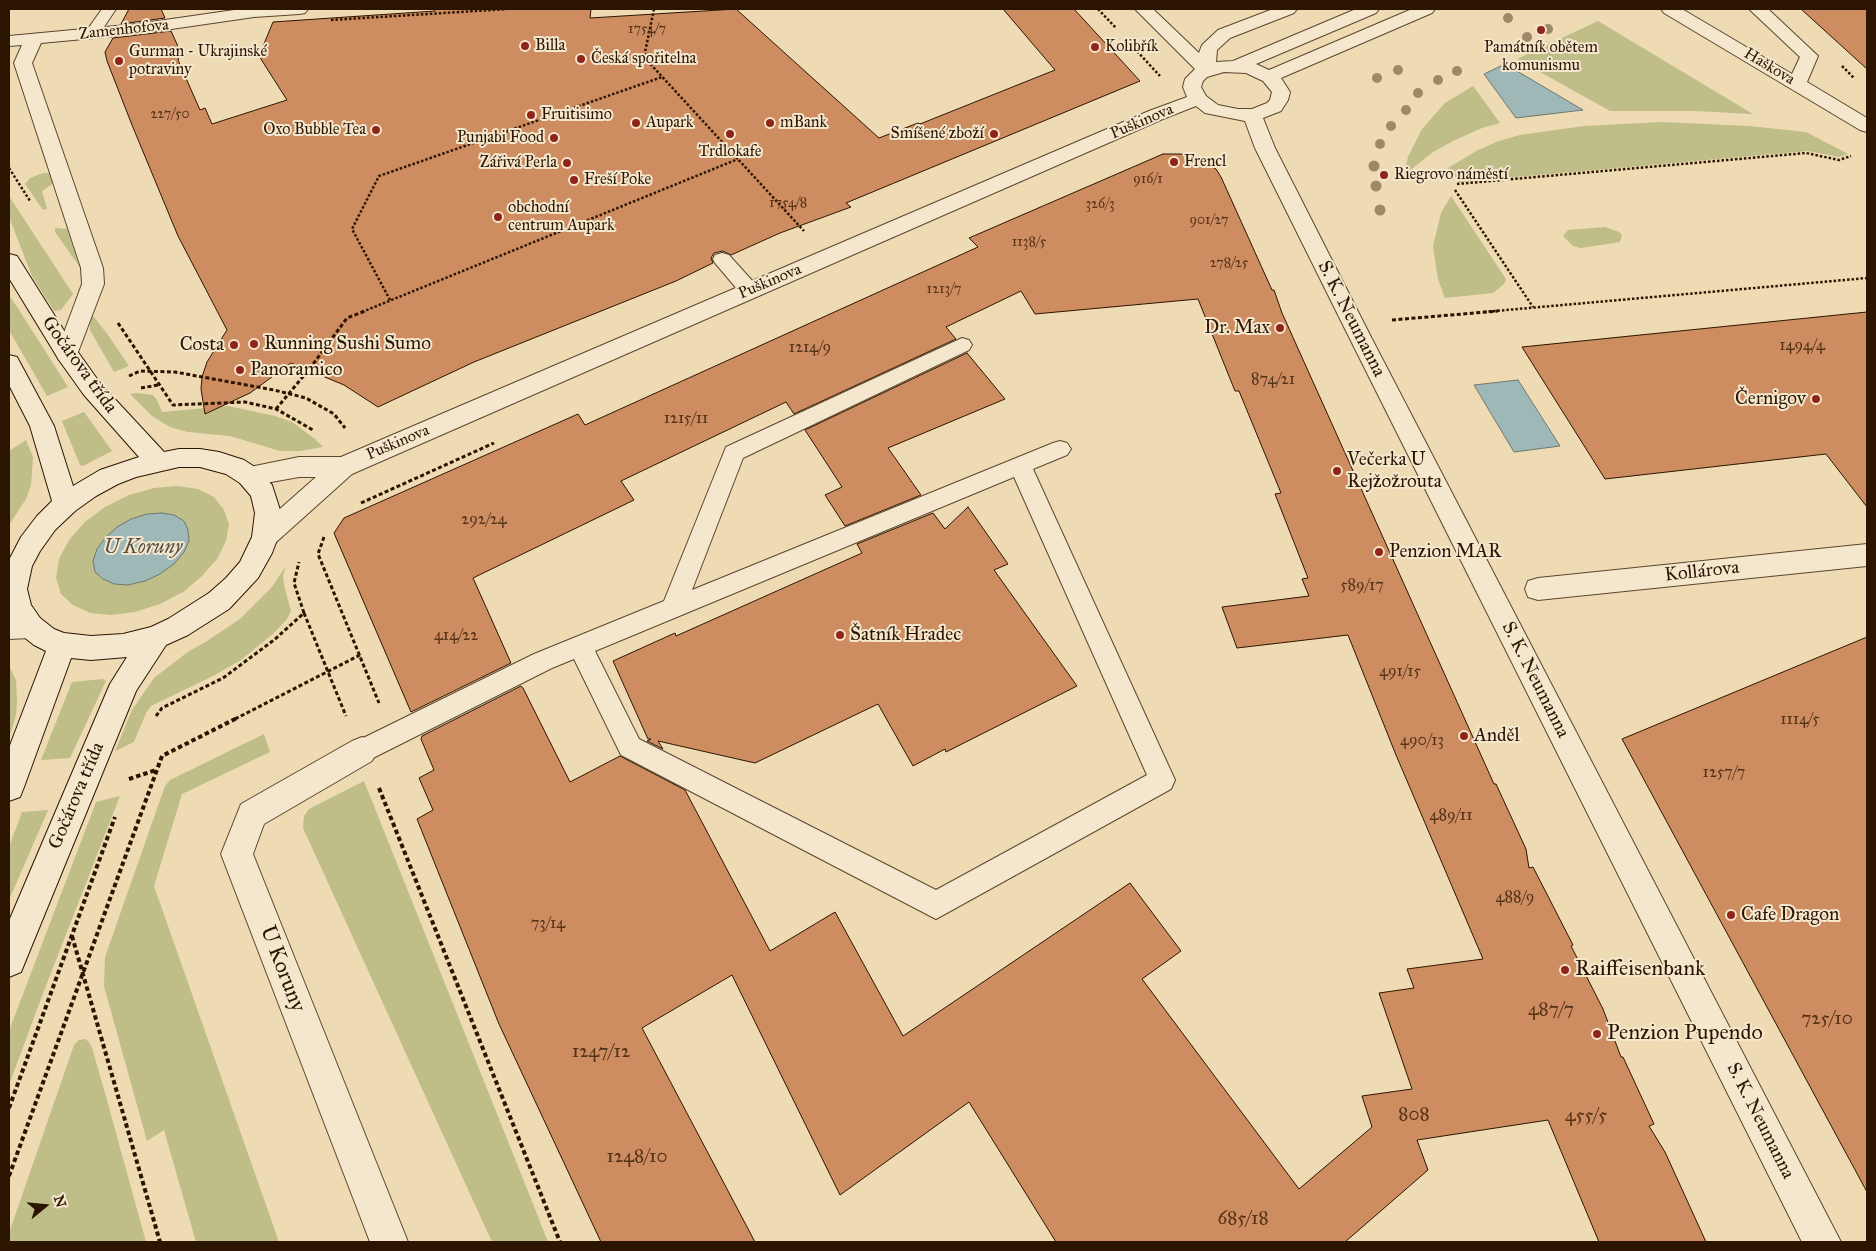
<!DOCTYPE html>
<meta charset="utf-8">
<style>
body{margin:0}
#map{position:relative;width:1876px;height:1251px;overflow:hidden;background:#eedab3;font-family:"IM FELL Great Primer",serif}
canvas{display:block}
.frame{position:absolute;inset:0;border:10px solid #2c1500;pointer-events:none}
.north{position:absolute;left:20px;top:1181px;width:50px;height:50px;-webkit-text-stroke:4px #f4e7ce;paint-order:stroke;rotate:73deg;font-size:14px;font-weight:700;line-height:20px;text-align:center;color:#2c1500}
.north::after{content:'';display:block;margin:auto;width:18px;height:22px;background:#2c1500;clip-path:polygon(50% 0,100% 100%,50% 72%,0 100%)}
</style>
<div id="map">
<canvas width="1876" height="1251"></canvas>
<div class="frame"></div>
<div class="north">N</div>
</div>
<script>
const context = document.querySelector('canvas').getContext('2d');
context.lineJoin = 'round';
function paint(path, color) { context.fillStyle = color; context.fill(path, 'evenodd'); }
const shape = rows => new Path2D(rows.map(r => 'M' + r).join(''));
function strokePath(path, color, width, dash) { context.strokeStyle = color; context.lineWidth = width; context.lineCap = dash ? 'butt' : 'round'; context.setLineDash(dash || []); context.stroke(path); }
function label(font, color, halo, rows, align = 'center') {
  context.font = font + ' "IM FELL Great Primer",serif'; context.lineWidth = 4; context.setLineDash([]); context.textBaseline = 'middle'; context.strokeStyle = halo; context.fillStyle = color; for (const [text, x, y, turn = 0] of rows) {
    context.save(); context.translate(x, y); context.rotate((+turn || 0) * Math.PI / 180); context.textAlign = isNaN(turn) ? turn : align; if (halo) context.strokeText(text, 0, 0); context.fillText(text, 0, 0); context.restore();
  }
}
const green = shape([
 [1598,21,1753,114,1695,111,1610,111,1517,59],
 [1473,86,1500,123,1482,128,1455,140,1433,152,1404,175,1408,157,1422,129,1445,103],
 [1662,122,1749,126,1806,132,1848,154,1839,157,1808,151,1459,182,1448,168,1478,150,1499,141,1520,135,1584,126],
 [43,173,51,173,54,180,51,185,42,191,47,209,43,210,25,184,30,178],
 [9,196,73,294,61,310,54,311,32,276,9,217],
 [1451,196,1506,279,1504,284,1493,293,1445,298,1438,279,1433,246,1441,213],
 [1605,227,1619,232,1622,235,1620,242,1581,248,1573,246,1563,236,1568,230],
 [55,228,67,229,79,266,55,232],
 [9,298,11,298,21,313,68,387,47,396,9,330],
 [90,312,108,335,129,366,114,372,90,330],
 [136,393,153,395,157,400,162,412,228,406,275,416,292,422,315,439,323,447,300,451,280,451,230,436,188,432,170,427,152,416,130,394],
 [84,412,112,451,83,466,80,465,62,421],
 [26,440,33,457,31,485,26,499,9,525,9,451],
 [177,486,198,489,214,497,224,510,229,524,226,541,217,559,202,576,183,592,160,604,135,612,111,615,90,613,73,605,61,594,56,578,59,559,69,540,85,522,105,507,129,495,154,488],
 [162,513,174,515,184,521,188,530,189,541,184,552,145,581,128,585,114,584,93,561,97,549,105,538,131,519,147,514],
 [286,566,283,576,284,585,291,611,287,619,274,633,241,660,213,676,151,706,146,713,134,742,115,751,132,710,154,678,189,651,204,643,240,619,272,587],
 [9,666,16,680,17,701,16,715,9,739],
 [103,679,106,681,104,685,70,758,41,760,72,682],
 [264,734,270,752,182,794,154,886,279,1242,196,1242,164,1130,147,1141,104,986,105,957,165,786,170,780],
 [364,781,533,1204,548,1242,492,1242,303,828,304,816,309,809],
 [120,796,42,996,9,1085,9,1031,96,802],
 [48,810,9,900,9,847,22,812],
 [85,1039,89,1042,92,1048,105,1093,146,1242,9,1242,9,1233,74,1045,79,1040]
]);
const water = shape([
 [1505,64,1583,110,1516,118,1484,74,1505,64],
 [1518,380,1560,446,1514,452,1474,385,1518,380],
 [162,513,174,515,184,521,188,530,189,541,184,552,174,564,160,574,145,581,128,585,114,584,103,579,95,572,93,561,97,549,105,538,117,527,131,519,147,514,162,513]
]);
const building = shape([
 [129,9,161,9,165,18,121,24,129,9],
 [435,9,591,9,590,18,736,9,879,138,918,123,920,124,1055,70,1003,9,1074,9,1140,81,846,203,851,207,780,233,731,255,723,251,714,253,711,258,713,263,676,281,474,362,378,407,344,385,291,363,250,393,205,414,201,389,202,377,207,362,227,330,178,236,132,125,107,61,105,52,113,38,171,31,181,53,178,60,200,110,205,108,212,124,287,100,259,56,273,22,435,11,435,9],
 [1801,9,1867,9,1867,69,1801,9],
 [1163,154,1181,154,1202,160,1216,169,1221,177,1272,290,1274,290,1282,313,1494,784,1496,784,1526,849,1529,868,1533,867,1573,945,1571,946,1603,1009,1621,1057,1623,1057,1654,1124,1649,1126,1665,1152,1706,1242,1599,1242,1548,1120,1417,1140,1428,1170,1345,1242,1056,1242,969,1102,840,1195,732,975,642,1028,755,1242,601,1242,499,1024,417,819,433,810,419,778,434,770,421,739,422,736,521,686,523,688,570,782,620,756,685,790,770,951,835,912,903,1036,1130,883,1181,951,1142,979,1299,1189,1372,1127,1362,1096,1412,1089,1379,993,1414,988,1407,969,1483,959,1396,755,1348,635,1237,648,1222,607,1309,596,1302,579,1308,578,1275,494,1281,493,1239,391,1235,391,1198,299,1035,314,1021,291,946,327,956,339,794,414,786,402,621,481,634,500,473,578,511,663,411,712,334,533,344,518,578,414,585,425,978,247,969,238,1163,154],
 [1867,312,1867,507,1826,454,1605,479,1522,347,1867,312],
 [967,353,1005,399,888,448,921,495,845,526,825,495,842,487,805,430,967,353],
 [968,507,1008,564,994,570,1077,686,946,752,945,749,913,766,878,704,755,763,658,741,663,749,647,741,651,739,648,739,613,661,675,633,676,636,862,553,857,544,933,513,945,529,968,507],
 [1867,637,1867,1192,1622,739,1867,637]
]);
const pathFar2 = shape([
 [654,9,644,57,804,231],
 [1098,9,1116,28],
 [331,20,508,9],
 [1134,48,1160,76],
 [1842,66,1854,78],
 [9,168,30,201],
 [1457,184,1806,153,1839,160,1851,156],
 [1455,190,1533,307],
 [390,300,352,229,379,176,662,77],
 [362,312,738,159],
 [1484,312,1867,278]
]);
const pathFar1 = shape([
 [1392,320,1498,311],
 [118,323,173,405,245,402,276,409,313,430],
 [129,376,140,371,175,372,274,390,306,398,334,414,345,428],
 [141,388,158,385],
 [276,409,311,367,347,318,365,311],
 [361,503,494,443],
 [324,537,318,554,379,703],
 [304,613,346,716],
 [156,716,162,708,223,678,274,640,304,613,294,583,299,562],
 [235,719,360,655]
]);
const path = shape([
 [129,779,156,770],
 [379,788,560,1242],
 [72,936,160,1242],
 [9,1108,115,817],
 [9,1176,162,756,237,718]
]);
const lane = shape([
 [102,9,116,9,98,36,88,36,85,33,102,9],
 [722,253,729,255,757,286,759,291,757,296,750,297,743,296,715,263,713,259,715,255,722,253],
 [962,338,969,340,972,345,969,350,743,458,692,590,1053,443,1060,441,1067,443,1071,449,1067,455,1033,469,1175,780,1171,789,936,919,621,755,574,659,552,668,371,759,362,763,353,759,349,751,353,743,534,654,664,601,726,447,962,338],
 [1014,477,1147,775,936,890,639,739,595,651,1014,477]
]);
const street = shape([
 [241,9,308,9,305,13,299,14,254,17,137,34,41,43,32,63,103,268,104,284,75,360,67,362,59,360,56,354,82,284,81,268,14,63,22,45,9,46,9,36,137,24,241,9],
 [1135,9,1153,9,1199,53,1202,45,1218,30,1273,9,1297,9,1294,13,1230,38,1217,50,1216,62,1233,61,1356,9,1379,9,1376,13,1256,64,1269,70,1412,9,1435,9,1432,13,1281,78,1290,92,1288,100,1281,111,1263,118,1275,148,1371,337,1841,1242,1802,1242,1349,337,1255,148,1245,121,1205,113,1196,106,1163,119,352,474,274,544,265,547,256,544,252,537,256,530,316,477,299,477,249,486,240,483,237,476,240,469,299,457,341,457,1149,111,1187,97,1183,87,1185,79,1195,69,1135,9],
 [1224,72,1246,73,1263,81,1272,92,1270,100,1267,103,1252,109,1238,109,1218,105,1206,96,1201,87,1203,81,1207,77,1224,72],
 [1661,9,1682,9,1792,74,1800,57,1749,9,1768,9,1818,56,1807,82,1867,118,1867,132,1860,130,1664,13,1661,9],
 [1867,544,1867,566,1538,600,1528,597,1525,589,1528,581,1538,578,1867,544],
 [30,614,40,618,44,626,40,634,30,638,9,639,9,615,30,614],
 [362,737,372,741,377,751,372,761,264,824,253,854,408,1242,370,1242,221,854,241,804,352,741,362,737]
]);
const secondary = shape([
 [9,254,17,256,75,348,100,383,164,452,179,449,200,449,219,452,244,460,258,469,272,485,281,513,278,537,272,553,258,578,229,609,188,635,166,645,136,691,21,972,9,977,9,921,110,684,127,657,91,660,71,658,24,787,20,797,9,801,9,748,46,651,34,645,20,634,9,618,9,560,21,537,37,516,52,501,30,426,9,385,9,355,17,357,54,426,73,486,100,470,139,457,84,395,59,360,9,278,9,254],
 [179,467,200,467,226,474,240,483,251,496,255,513,252,537,240,562,226,578,209,593,168,619,151,627,123,634,91,636,64,633,54,629,40,618,31,605,27,589,32,566,40,551,55,530,75,511,96,496,118,484,136,477,179,467]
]);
const trees = [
 [1508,18,5],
 [1548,29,5],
 [1527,37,5],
 [1505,49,5],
 [1398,70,5],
 [1457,71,5],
 [1377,78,5],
 [1438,80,5],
 [1418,93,5],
 [1406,110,5],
 [1391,126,5],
 [1380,144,5],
 [1374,166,5.5],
 [1376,186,5.5],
 [1380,210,5.5]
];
const markers = [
 [1541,30,5,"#8f2418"],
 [525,46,5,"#8f2418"],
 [1095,47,5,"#8f2418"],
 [581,59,5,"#8f2418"],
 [119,61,5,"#8f2418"],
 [531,115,5,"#8f2418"],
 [636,123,5,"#8f2418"],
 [770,123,5,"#8f2418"],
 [376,130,5,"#8f2418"],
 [730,134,5,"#8f2418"],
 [994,134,5,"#8f2418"],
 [554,138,5,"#8f2418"],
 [1174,162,5,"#8f2418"],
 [567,163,5,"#8f2418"],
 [1384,175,5,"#8f2418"],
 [574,180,5,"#8f2418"],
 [498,217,5,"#8f2418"],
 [1280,328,5,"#8f2418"],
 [254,344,5,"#8f2418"],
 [234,345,5,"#8f2418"],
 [240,370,5,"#8f2418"],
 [1816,399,5,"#8f2418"],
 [1337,471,5,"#8f2418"],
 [1379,552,5,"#8f2418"],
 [840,635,5,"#8f2418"],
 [1464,736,5,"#8f2418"],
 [1731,915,5,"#8f2418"],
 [1565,970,5,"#8f2418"],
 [1597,1034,5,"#8f2418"]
];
const farNumbernames = [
 ["1754/7",647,30],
 ["227/50",170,115],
 ["916/1",1148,180],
 ["1754/8",788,204],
 ["326/3",1100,205],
 ["901/27",1209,221],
 ["1138/5",1029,243],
 ["278/25",1229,264],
 ["1213/7",944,290]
];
const farStreetnames = [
 ["Zamenhofova",124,30,-6],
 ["Haškova",1769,67,31],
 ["Puškinova",1142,122,-23],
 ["Puškinova",770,282,-23],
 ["Puškinova",398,443,-23]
];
const farPoinames = [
 ["Billa",535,46],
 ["Kolibřík",1105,47],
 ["Památník obětem",1541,48,"center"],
 ["komunismu",1541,66,"center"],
 ["Gurman - Ukrajinské",129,52],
 ["potraviny",129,70],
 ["Česká spořitelna",591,59],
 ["Fruitisimo",541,115],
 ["Aupark",646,123],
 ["mBank",780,123],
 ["Oxo Bubble Tea",366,130,"right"],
 ["Smíšené zboží",984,134,"right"],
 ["Punjabi Food",544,138,"right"],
 ["Trdlokafe",730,152,"center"],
 ["Frencl",1184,162],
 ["Zářivá Perla",557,163,"right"],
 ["Riegrovo náměstí",1394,175],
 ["Freší Poke",584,180],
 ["obchodní",508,208],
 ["centrum Aupark",508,226]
];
const numberNames = [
 ["1494/4",1802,346],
 ["1214/9",810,348],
 ["874/21",1273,380],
 ["1215/11",686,419],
 ["292/24",484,520],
 ["589/17",1362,586],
 ["414/22",456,636],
 ["491/15",1400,672],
 ["1114/5",1800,720],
 ["490/13",1422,741],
 ["1257/7",1724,773],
 ["489/11",1451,816],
 ["488/9",1515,898],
 ["73/14",548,924]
];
const streetNames = [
 ["S. K. Neumanna",1351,319,63],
 ["Gočárova třída",79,365,54],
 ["Kollárova",1702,572,-6],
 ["S. K. Neumanna",1535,680,63],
 ["Gočárova třída",77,796,-67],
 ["S. K. Neumanna",1760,1121,63]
];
const poiNames = [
 ["Dr. Max",1270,328,"right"],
 ["Running Sushi Sumo",264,344],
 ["Costa",224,345,"right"],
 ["Panoramico",250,370],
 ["Černigov",1806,399,"right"],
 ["Večerka U",1347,460],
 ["Rejžožrouta",1347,482],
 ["Penzion MAR",1389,552],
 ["Šatník Hradec",850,635],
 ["Anděl",1474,736],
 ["Cafe Dragon",1741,915]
];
const nearNumbernames = [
 ["487/7",1551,1010],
 ["725/10",1827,1019],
 ["1247/12",601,1052],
 ["808",1414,1115],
 ["455/5",1586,1116],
 ["1248/10",637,1157],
 ["685/18",1243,1219]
];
const waterNames = [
 ["U Koruny",143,548]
];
const nearStreetnames = [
 ["U Koruny",282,969,69]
];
const nearPoinames = [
 ["Raiffeisenbank",1575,970],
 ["Penzion Pupendo",1607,1034]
];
paint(green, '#bfbd88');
paint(water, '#9eb8b8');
strokePath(water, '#70776e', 1);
paint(building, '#ce8c61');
strokePath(building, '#2c1500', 1);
strokePath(lane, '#5c462d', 2);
strokePath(street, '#5c462d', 2);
strokePath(secondary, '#2c1500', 2);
strokePath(pathFar2, '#2c1500', 2.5, [2.5, 2]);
strokePath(pathFar1, '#2c1500', 3, [4, 2.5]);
strokePath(path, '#2c1500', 4, [4.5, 3]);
paint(lane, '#f4e7ce');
paint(street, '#f4e7ce');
paint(secondary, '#f4e7ce');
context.fillStyle = '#9c8967';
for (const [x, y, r] of trees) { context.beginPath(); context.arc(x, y, r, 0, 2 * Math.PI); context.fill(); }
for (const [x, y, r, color] of markers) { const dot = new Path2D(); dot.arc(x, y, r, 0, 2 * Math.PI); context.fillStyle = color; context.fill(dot); strokePath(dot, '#f4e7ce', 2); }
label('14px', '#543318', null, farNumbernames);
label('16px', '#2c1500', '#f4e7ce', farStreetnames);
label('16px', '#2c1500', '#f4e7ce', farPoinames, 'left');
label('16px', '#543318', null, numberNames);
label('19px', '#2c1500', '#f4e7ce', streetNames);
label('19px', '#2c1500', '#f4e7ce', poiNames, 'left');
label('19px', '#543318', null, nearNumbernames);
label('italic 20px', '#544e40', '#f4e7ce', waterNames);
label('22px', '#2c1500', '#f4e7ce', nearStreetnames);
label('22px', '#2c1500', '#f4e7ce', nearPoinames, 'left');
</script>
